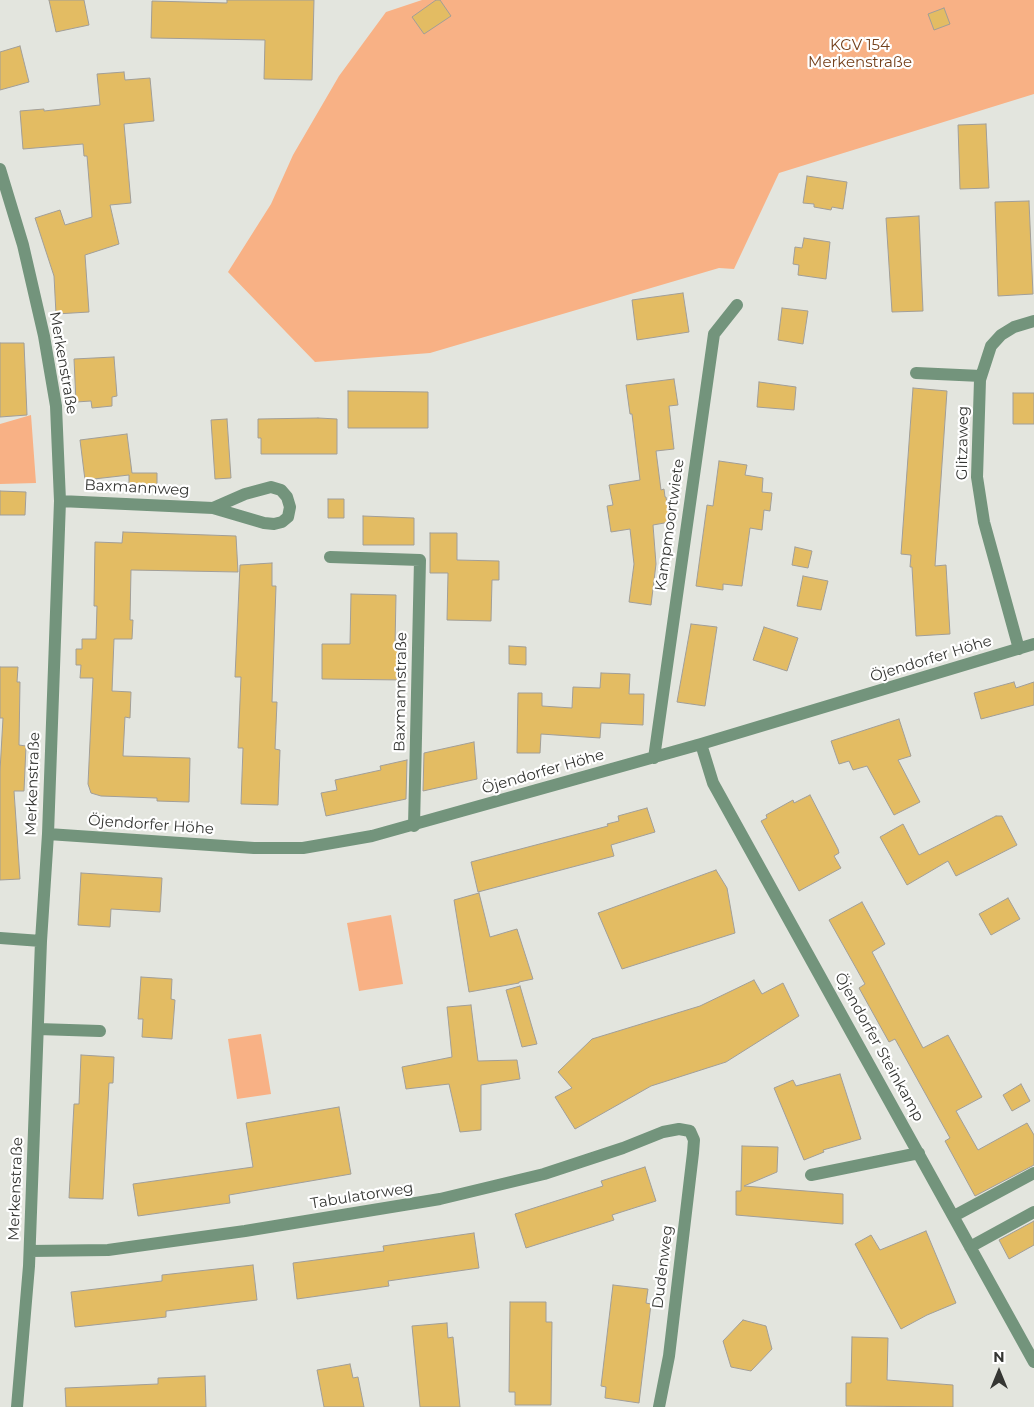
<!DOCTYPE html>
<meta charset="utf-8">
<style>
body{margin:0}
#map{position:relative;width:1034px;height:1407px;overflow:hidden;background:#e3e5de;font-family:Montserrat,sans-serif}
canvas{display:block}
.north{position:absolute;left:974px;top:1347px;width:50px;height:50px;-webkit-text-stroke:4px #fff;paint-order:stroke;rotate:0deg;font-size:14px;font-weight:700;line-height:20px;text-align:center;color:#353633}
.north::after{content:'';display:block;margin:auto;width:18px;height:22px;background:#353633;clip-path:polygon(50% 0,100% 100%,50% 72%,0 100%)}
</style>
<div id="map">
<canvas width="1034" height="1407"></canvas>
<div class="north">N</div>
</div>
<script>
const context = document.querySelector('canvas').getContext('2d');
context.lineJoin = 'round';
function paint(path, color) { context.fillStyle = color; context.fill(path, 'evenodd'); }
const shape = rows => new Path2D(rows.map(r => 'M' + r).join(''));
function strokePath(path, color, width, dash) { context.strokeStyle = color; context.lineWidth = width; context.lineCap = dash ? 'butt' : 'round'; context.setLineDash(dash || []); context.stroke(path); }
function label(font, color, halo, rows, align = 'center') {
  context.font = font + ' Montserrat,sans-serif'; context.lineWidth = 4.5; context.setLineDash([]); context.textBaseline = 'middle'; context.strokeStyle = halo; context.fillStyle = color; for (const [text, x, y, turn = 0] of rows) {
    context.save(); context.translate(x, y); context.rotate((+turn || 0) * Math.PI / 180); context.textAlign = isNaN(turn) ? turn : align; if (halo) context.strokeText(text, 0, 0); context.fillText(text, 0, 0); context.restore();
  }
}
const green = shape([
 [422,0,1034,0,1034,94,779,173,734,269,719,268,430,353,315,362,228,272,271,204,293,155,339,76,386,12],
 [31,415,36,483,0,484,0,424],
 [391,915,403,984,359,991,347,923],
 [261,1034,271,1094,237,1099,228,1039]
]);
const building = shape([
 [49,0,84,0,89,25,56,32,49,0],
 [227,0,314,0,312,80,264,79,265,40,151,38,152,1,227,3,227,0],
 [436,0,440,0,451,16,424,34,412,17,436,0],
 [944,8,950,24,934,30,928,14,944,8],
 [20,46,29,82,0,90,0,52,20,46],
 [124,72,125,80,150,78,154,121,124,124,131,203,110,205,119,244,85,255,89,312,56,314,54,276,35,218,60,210,65,225,92,217,87,156,84,156,83,144,23,149,20,111,44,109,44,111,100,105,97,74,124,72],
 [986,124,989,188,960,189,958,125,986,124],
 [807,176,847,182,843,209,832,207,831,210,814,207,814,204,803,203,807,176],
 [1029,201,1033,294,998,296,995,202,1029,201],
 [919,216,923,311,892,312,886,218,919,216],
 [804,238,830,242,826,279,798,275,799,265,793,264,795,247,802,248,804,238],
 [683,293,689,332,637,340,632,300,683,293],
 [782,308,808,311,803,344,778,340,782,308],
 [0,343,24,343,27,415,0,417,0,343],
 [114,357,117,396,112,397,112,406,92,408,91,401,76,402,74,359,114,357],
 [674,379,678,405,669,406,674,449,656,451,661,490,664,489,665,497,666,497,670,522,653,525,656,564,651,605,629,602,634,564,630,529,611,532,607,506,613,505,609,485,640,480,632,414,630,414,626,385,674,379],
 [759,382,796,387,794,410,757,407,759,382],
 [913,388,947,391,935,566,946,565,950,634,916,636,912,567,910,567,911,555,901,554,913,388],
 [348,391,428,392,428,428,348,428,348,391],
 [1013,393,1034,393,1034,424,1013,424,1013,393],
 [318,418,337,419,337,454,261,454,261,438,258,438,258,419,318,418],
 [227,419,231,478,215,479,211,420,227,419],
 [127,434,132,473,157,473,157,489,129,488,129,475,85,480,80,440,127,434],
 [719,461,747,465,745,475,763,478,762,492,772,493,770,511,764,510,762,530,750,528,742,586,723,584,723,590,696,586,707,505,713,506,719,461],
 [0,491,26,492,25,515,0,515,0,491],
 [328,499,344,499,344,518,328,518,328,499],
 [363,516,414,518,414,545,363,545,363,516],
 [123,532,236,536,238,572,131,570,130,620,133,620,132,639,114,639,112,691,131,692,130,718,125,717,123,756,190,758,189,802,157,801,157,798,101,796,91,793,88,784,93,678,80,678,81,665,76,665,76,649,82,649,82,639,96,639,97,606,94,606,95,542,122,543,123,532],
 [430,533,457,533,457,560,499,561,499,580,492,580,491,621,447,620,448,573,430,573,430,533],
 [795,547,812,551,808,568,792,565,795,547],
 [272,563,272,586,276,586,272,702,277,702,275,749,280,750,278,805,241,804,243,748,238,748,241,677,235,677,240,565,272,563],
 [803,576,828,581,821,610,797,606,803,576],
 [351,594,396,595,395,646,404,646,403,680,322,679,322,644,350,644,351,594],
 [691,624,717,627,705,706,677,702,691,624],
 [764,627,798,638,787,671,753,660,764,627],
 [509,646,526,647,526,665,509,664,509,646],
 [0,667,18,667,17,682,20,682,19,745,26,746,24,791,14,791,20,879,0,880,0,771,3,718,0,718,0,667],
 [601,673,630,674,629,694,644,694,643,725,601,723,600,738,541,734,540,753,517,753,518,693,542,693,542,706,572,708,573,687,600,688,601,673],
 [1014,682,1016,688,1034,682,1034,705,981,719,974,693,1014,682],
 [899,719,911,756,898,760,920,802,894,815,867,766,853,770,849,761,839,764,831,741,899,719],
 [474,742,477,779,423,791,424,753,474,742],
 [407,760,406,799,326,816,321,793,337,790,335,780,381,770,380,766,407,760],
 [810,795,838,849,839,853,834,856,841,868,799,891,761,821,767,818,766,815,793,800,794,803,810,795],
 [647,808,655,832,611,845,614,856,478,892,471,862,608,826,607,824,619,821,618,816,647,808],
 [996,816,1002,816,1017,845,956,876,948,861,907,885,880,837,903,824,919,855,996,816],
 [716,870,727,888,735,933,622,969,598,913,716,870],
 [81,873,162,878,160,912,111,909,110,927,78,925,81,873],
 [479,893,490,937,517,929,533,979,519,982,519,983,469,992,454,900,479,893],
 [1008,898,1020,919,991,935,979,914,1008,898],
 [862,902,885,944,872,952,923,1048,948,1035,982,1097,956,1111,978,1150,1027,1123,1034,1135,1034,1165,975,1196,945,1141,950,1138,895,1039,889,1042,859,988,865,984,829,920,862,902],
 [141,977,172,979,171,999,175,1000,172,1039,142,1037,143,1019,138,1019,141,977],
 [754,980,762,994,783,983,799,1016,726,1062,651,1086,575,1129,555,1097,572,1088,558,1072,592,1039,700,1006,754,980],
 [520,986,537,1044,522,1047,506,990,520,986],
 [471,1005,478,1061,517,1060,520,1079,481,1085,481,1130,460,1132,449,1084,406,1089,402,1067,452,1057,447,1007,471,1005],
 [81,1055,114,1057,113,1083,109,1083,103,1199,69,1198,74,1104,79,1104,81,1055],
 [840,1074,861,1139,823,1150,824,1152,804,1160,774,1088,793,1080,796,1086,840,1074],
 [1021,1084,1030,1101,1012,1111,1003,1095,1021,1084],
 [339,1107,351,1174,229,1195,230,1203,138,1216,133,1184,253,1167,246,1123,339,1107],
 [742,1146,778,1147,777,1172,744,1186,843,1194,843,1224,736,1215,736,1191,741,1191,742,1146],
 [645,1167,656,1201,612,1215,614,1220,526,1248,515,1214,603,1186,601,1181,645,1167],
 [1034,1221,1034,1245,1009,1259,999,1240,1034,1221],
 [926,1231,956,1303,927,1315,901,1329,855,1244,871,1235,880,1250,926,1231],
 [474,1233,479,1268,388,1281,389,1286,297,1299,293,1263,384,1251,383,1246,474,1233],
 [253,1265,257,1300,166,1311,166,1317,75,1327,71,1292,162,1281,162,1275,253,1265],
 [613,1285,648,1289,646,1303,651,1304,639,1403,605,1398,606,1387,601,1386,613,1285],
 [510,1302,546,1302,546,1322,552,1322,551,1405,515,1405,515,1392,509,1392,510,1302],
 [743,1320,766,1326,772,1349,751,1371,731,1367,723,1341,743,1320],
 [447,1323,448,1338,453,1337,460,1407,420,1407,412,1326,447,1323],
 [852,1337,888,1338,887,1380,953,1385,953,1407,846,1406,846,1383,851,1383,852,1337],
 [350,1364,353,1378,358,1377,364,1407,324,1407,317,1370,350,1364],
 [205,1376,206,1407,66,1407,65,1388,158,1384,158,1378,205,1376]
]);
const minor = shape([
 [0,169,23,245,44,336,56,406,60,501,48,834,41,941,29,1266,17,1407],
 [916,373,981,376],
 [60,501,213,508,264,523,274,524,282,522,288,517,290,507,287,497,281,490,271,487,245,494,213,508],
 [330,557,420,560,414,826],
 [1019,649,984,522,977,477,980,380,991,346,1001,335,1014,327,1034,321],
 [701,744,713,783,1034,1362],
 [654,758,714,334,737,305],
 [48,834,254,848,303,848,372,836,701,744,1034,644],
 [0,938,41,941],
 [38,1029,100,1031],
 [811,1175,919,1153],
 [954,1216,1034,1173],
 [970,1247,1034,1212],
 [30,1251,108,1250,245,1231,440,1199,544,1174,623,1148,663,1132,679,1129,690,1131,694,1140,693,1153,669,1356,659,1407]
]);
const parkNames = [
 ["KGV 154",860,46],
 ["Merkenstraße",860,63]
];
const streetNames = [
 ["Merkenstraße",63,363,80],
 ["Glitzaweg",963,443,-89],
 ["Baxmannweg",137,488,3],
 ["Kampmoortwiete",670,525,-82],
 ["Öjendorfer Höhe",931,659,-17],
 ["Baxmannstraße",401,692,-89],
 ["Öjendorfer Höhe",543,772,-16],
 ["Merkenstraße",33,784,-88],
 ["Öjendorfer Höhe",151,825,4],
 ["Öjendorfer Steinkamp",879,1047,61],
 ["Merkenstraße",16,1189,-88],
 ["Tabulatorweg",362,1196,-9],
 ["Dudenweg",663,1267,-83]
];
paint(green, '#f8b185');
paint(building, '#e3bc63');
strokePath(building, '#a19e98', 1);
strokePath(minor, '#73947c', 12);
label('15px', '#75411c', '#fff', parkNames);
label('15px', '#353633', '#fff', streetNames);
</script>
